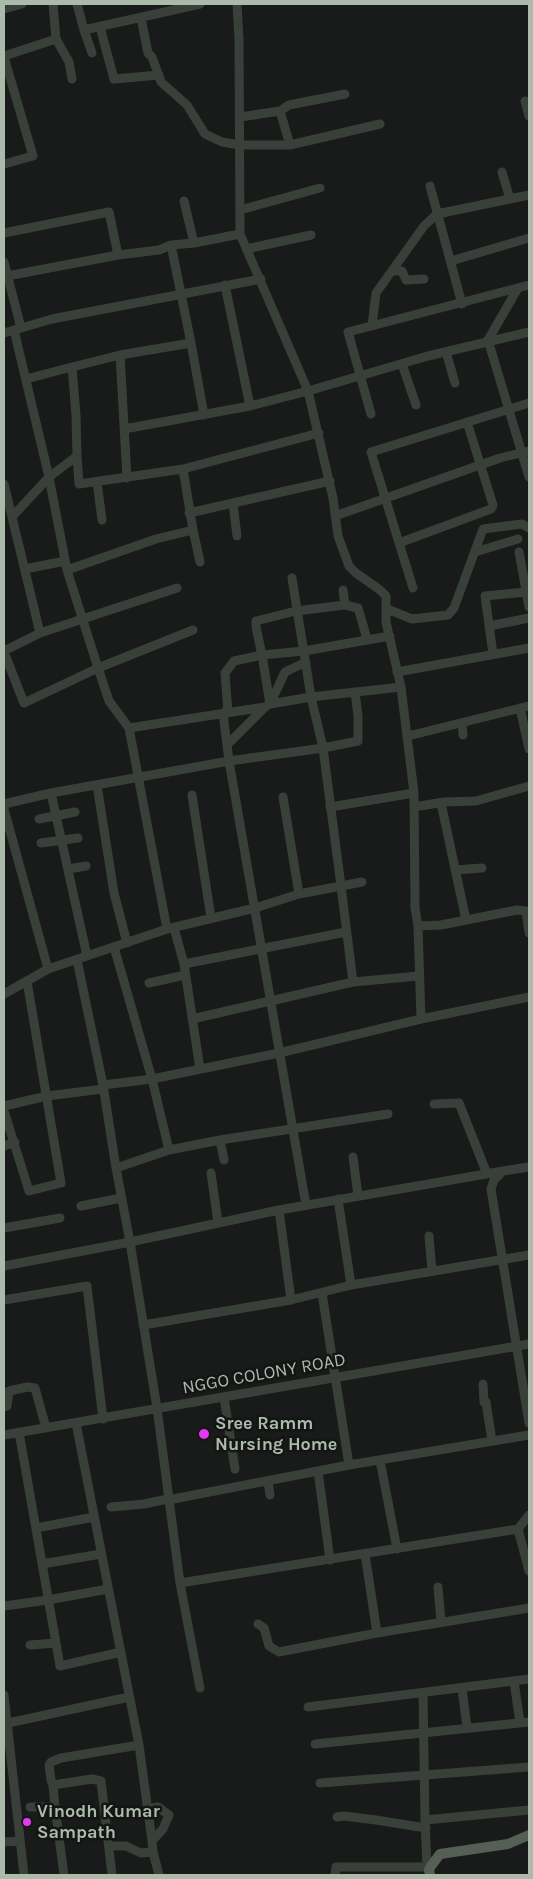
<!DOCTYPE html>
<style>
body{margin:0}
#map{position:relative;width:533px;height:1879px;overflow:hidden;background:#181b19;font-family:Karla,sans-serif}
canvas{display:block}
.frame{position:absolute;inset:0;border:5px solid #acbaab;pointer-events:none}
</style>
<div id="map">
<canvas width="533" height="1879"></canvas>
<div class="frame"></div>
</div>
<script>
const context = document.querySelector('canvas').getContext('2d');
context.lineJoin = 'round';
const shape = rows => new Path2D(rows.map(r => 'M' + r).join(''));
function strokePath(path, color, width, dash) { context.strokeStyle = color; context.lineWidth = width; context.lineCap = dash ? 'butt' : 'round'; context.setLineDash(dash || []); context.stroke(path); }
function label(font, color, halo, rows, align = 'center') {
  context.font = font + ' Karla,sans-serif'; context.lineWidth = 5; context.setLineDash([]); context.textBaseline = 'middle'; context.strokeStyle = halo; context.fillStyle = color; for (const [text, x, y, turn = 0] of rows) {
    context.save(); context.translate(x, y); context.rotate((+turn || 0) * Math.PI / 180); context.textAlign = isNaN(turn) ? turn : align; if (halo) context.strokeText(text, 0, 0); context.fillText(text, 0, 0); context.restore();
  }
}
const minor = shape([
 [53,4,56,39,69,62,72,79],
 [77,4,84,30,200,4],
 [237,4,239,40,240,234,308,391,333,498,338,536,349,566,356,573,380,590,386,596,386,622,401,687,414,793,415,908,418,926,441,925,517,910,526,911,529,933],
 [4,9,22,4],
 [141,18,148,53,152,57,161,82,187,105,205,134,222,142,240,145,290,145,380,124],
 [100,27,114,79,159,75],
 [84,30,92,53],
 [4,56,56,39],
 [4,57,33,156,4,164],
 [525,101,529,116],
 [280,111,290,145],
 [240,117,280,111,289,105,345,94],
 [502,172,510,199],
 [430,186,462,304],
 [184,201,194,243],
 [240,210,320,188],
 [4,233,109,212,118,255],
 [171,245,194,243,240,234],
 [246,249,311,235],
 [451,261,529,238],
 [4,262,21,328],
 [392,271,402,271,406,280,424,279],
 [7,276,118,255,159,250,171,245,191,343,120,355,72,367,76,415,77,456],
 [225,285,250,406],
 [518,288,488,340,529,477],
 [372,326,376,293,424,226,437,214,529,195],
 [14,330,49,477,67,570],
 [4,333,52,319,261,279],
 [191,343,204,415],
 [446,352,455,383],
 [120,355,127,478],
 [402,364,416,405],
 [26,379,72,367],
 [371,414,348,332,529,285],
 [124,429,250,406,308,391,428,356,529,332],
 [183,469,319,433],
 [97,482,102,520],
 [4,484,40,633,4,651],
 [233,503,237,536],
 [189,513,330,481],
 [335,516,500,458,529,451],
 [12,517,49,477,77,456,79,484,183,469,193,530,156,539,67,570,98,668,193,630],
 [193,530,200,562],
 [399,543,491,509,493,505,467,422],
 [475,552,518,539],
 [519,552,529,607],
 [25,569,65,561],
 [292,578,311,697,323,748,358,741,358,716,355,692],
 [413,588,371,452,529,403],
 [343,590,345,605],
 [387,609,412,619,448,615,454,608,483,529,522,524,529,528],
 [489,626,529,618],
 [40,633,177,588],
 [4,652,24,703,98,668,109,701,129,728,167,929],
 [493,654,485,596,526,592],
 [397,672,529,648],
 [270,704,262,655,256,627,256,621,296,611,345,605,358,608,367,639],
 [270,704,285,672,306,662],
 [520,708,529,749],
 [228,713,225,673,234,661,262,655,304,651,390,636],
 [462,723,463,735],
 [129,728,265,707,270,704,311,697,401,687],
 [408,736,529,706],
 [228,744,265,707],
 [97,785,114,893,127,943],
 [51,793,87,956],
 [192,795,211,918],
 [283,797,299,894],
 [441,803,466,920],
 [4,804,51,793,229,761,306,1205],
 [330,807,414,793],
 [414,807,444,802,476,801,529,786],
 [4,809,48,969,4,994],
 [39,819,75,812],
 [41,843,78,838],
 [68,869,86,866],
 [455,870,482,868],
 [418,926,421,1019],
 [174,928,184,964,200,1069],
 [114,947,152,1079,169,1150],
 [77,960,103,1085],
 [184,964,346,932],
 [48,969,167,929,255,908,299,894,341,886,323,748,229,761,223,713],
 [353,982,341,886,362,882],
 [149,983,185,975],
 [192,1019,353,982,418,976],
 [434,1104,459,1103,487,1174],
 [4,1106,47,1096,103,1089],
 [4,1111,29,1191,61,1183,27,981],
 [220,1140,224,1160],
 [4,1146,15,1142],
 [353,1157,358,1196],
 [529,1167,503,1171,494,1180,491,1189,529,1423],
 [116,1168,169,1150,220,1140,388,1114],
 [211,1173,218,1223],
 [338,1199,351,1285],
 [81,1206,121,1198],
 [279,1210,291,1300],
 [4,1228,60,1218],
 [429,1236,432,1271],
 [4,1266,130,1242,116,1168,103,1085,152,1079,279,1053,421,1019,529,997],
 [322,1293,349,1465],
 [4,1300,87,1286,103,1419],
 [143,1325,291,1300,351,1285,529,1255],
 [483,1384,484,1402,486,1402,492,1441],
 [224,1397,235,1469],
 [4,1407,7,1406,9,1391,27,1387,35,1388,46,1428],
 [76,1423,139,1745,152,1841,153,1852,159,1875],
 [19,1432,60,1666,121,1652],
 [4,1435,529,1344],
 [380,1460,397,1549],
 [318,1471,330,1560],
 [268,1481,270,1495],
 [168,1500,349,1465,529,1435],
 [111,1507,144,1504,168,1499],
 [529,1515,518,1529,529,1571],
 [36,1528,94,1517],
 [365,1554,377,1633],
 [42,1564,101,1554],
 [180,1583,518,1529],
 [438,1587,441,1622],
 [4,1606,48,1600,108,1589],
 [258,1624,264,1628,269,1646,279,1652,377,1633,529,1608],
 [30,1645,56,1643],
 [514,1681,520,1723],
 [200,1688,180,1583,157,1408,130,1242,279,1210,503,1171],
 [462,1688,467,1728],
 [423,1693,425,1820,427,1867,429,1870],
 [4,1695,24,1875],
 [308,1707,529,1679],
 [8,1723,129,1697],
 [315,1744,529,1722],
 [320,1783,529,1767],
 [53,1785,92,1779,101,1781,112,1875],
 [30,1807,55,1807],
 [148,1809,158,1807,169,1815,163,1829,152,1841],
 [337,1817,344,1816,376,1820,426,1828],
 [425,1820,529,1810],
 [4,1842,20,1841],
 [109,1846,126,1846,141,1853,153,1852],
 [64,1875,55,1807,53,1785,51,1780,49,1765,51,1762,61,1758,139,1745],
 [335,1875,336,1867,427,1867]
]);
const major = shape([
 [430,1875,429,1870,431,1866,440,1854,508,1844,529,1835]
]);
const markers = [
 [204,1434,6,"#e339f2"],
 [27,1822,5,"#e339f2"]
];
const streetNames = [
 ["NGGO COLONY ROAD",264,1374,-10]
];
const poiNames = [
 ["Sree Ramm",215,1424],
 ["Nursing Home",215,1445],
 ["Vinodh Kumar",37,1812],
 ["Sampath",37,1833]
];
strokePath(minor, '#39403a', 9);
strokePath(major, '#555f56', 10);
for (const [x, y, r, color] of markers) { const dot = new Path2D(); dot.arc(x, y, r, 0, 2 * Math.PI); context.fillStyle = color; context.fill(dot); strokePath(dot, '#131614', 2); }
label('18px', '#acbaab', '#131614', streetNames);
label('bold 18px', '#acbaab', '#131614', poiNames, 'left');
</script>
